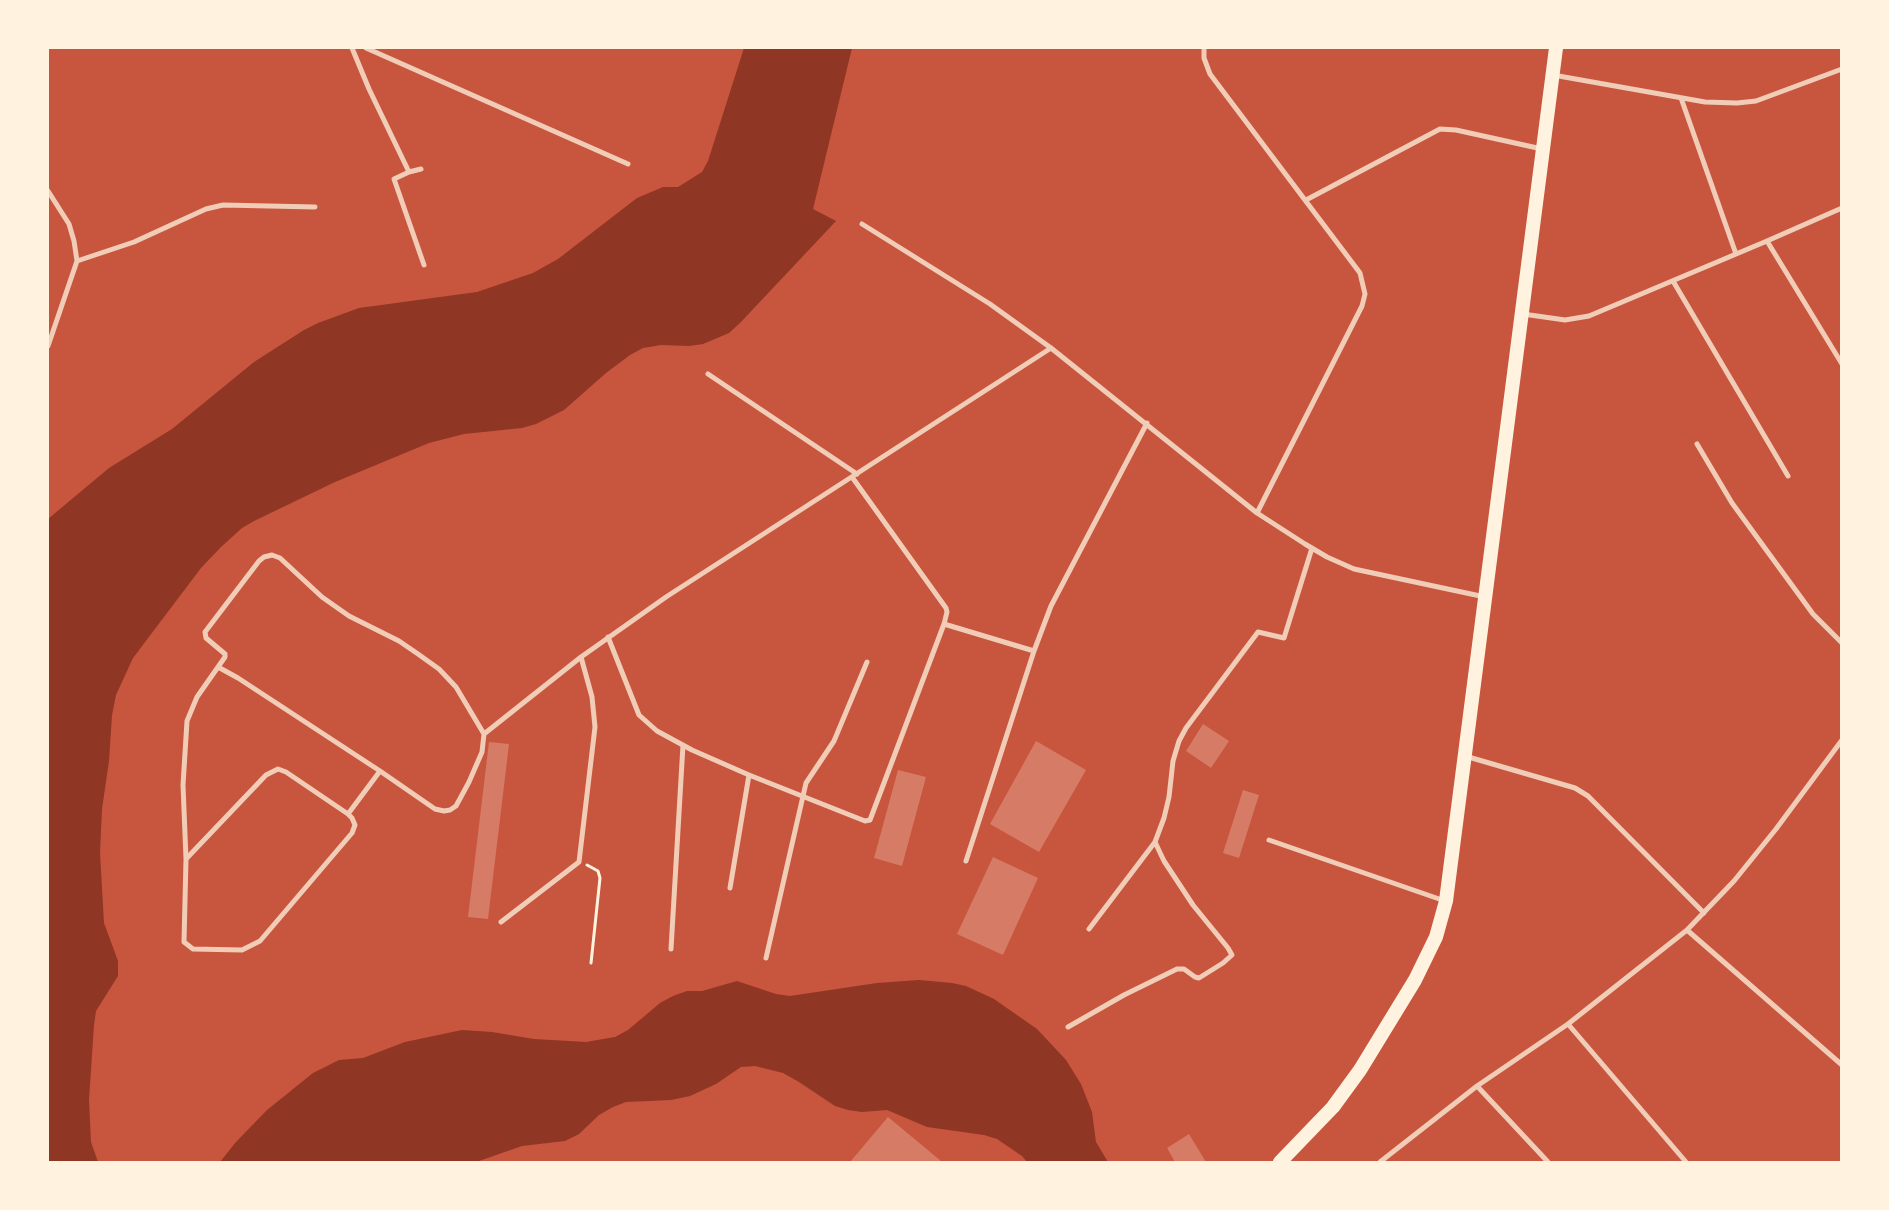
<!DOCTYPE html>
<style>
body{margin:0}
#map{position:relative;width:1889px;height:1210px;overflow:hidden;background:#c8553d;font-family:Karla,sans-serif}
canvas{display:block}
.frame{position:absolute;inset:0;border:49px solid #fff3e0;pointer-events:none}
</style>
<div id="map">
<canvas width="1889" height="1210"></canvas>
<div class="frame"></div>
</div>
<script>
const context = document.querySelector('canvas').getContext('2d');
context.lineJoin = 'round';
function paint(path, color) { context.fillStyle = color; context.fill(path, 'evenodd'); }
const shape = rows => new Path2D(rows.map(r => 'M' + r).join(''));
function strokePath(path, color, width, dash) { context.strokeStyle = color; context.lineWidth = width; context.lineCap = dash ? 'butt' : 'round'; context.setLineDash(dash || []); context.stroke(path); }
const water = shape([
 [744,48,852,48,813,209,836,221,740,323,729,333,703,344,689,346,661,345,643,348,630,355,606,373,564,410,536,424,522,428,464,434,429,443,335,482,254,521,242,528,221,547,201,568,133,658,116,695,112,715,109,761,102,809,100,853,104,923,118,961,118,976,96,1011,94,1025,89,1100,91,1142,98,1162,48,1162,48,519,109,468,172,429,254,362,304,330,318,323,359,308,477,292,533,273,558,259,637,198,663,187,678,187,702,172,708,161],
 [919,980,952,983,966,986,994,999,1037,1029,1066,1060,1081,1084,1092,1112,1096,1142,1108,1162,1027,1162,1022,1156,997,1139,984,1135,927,1127,887,1110,862,1112,848,1110,835,1106,799,1082,783,1073,755,1066,741,1067,716,1084,690,1096,671,1100,626,1102,613,1107,599,1115,579,1134,565,1141,522,1146,476,1162,220,1162,236,1142,267,1110,313,1073,339,1060,363,1058,405,1042,462,1030,492,1032,534,1039,586,1042,615,1037,628,1030,660,1003,673,996,687,991,702,991,737,981,776,994,790,996,877,983]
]);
const building = shape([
 [1203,724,1229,741,1211,768,1186,751],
 [1036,741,1086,770,1039,852,990,824],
 [489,742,509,744,488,919,468,917],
 [898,770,926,777,902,866,874,858],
 [1243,790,1259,795,1239,858,1223,853],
 [993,857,1038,878,1003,955,957,934],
 [888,1117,941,1161,940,1162,850,1162],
 [1189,1134,1206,1162,1175,1162,1167,1148]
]);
const path = shape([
 [587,865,598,871,600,878,591,963]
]);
const minor = shape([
 [352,48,369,89,409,172,394,179,424,265],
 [366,48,628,164],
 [1204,48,1204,58,1210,74,1360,273,1365,294,1362,306,1257,513],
 [1553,75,1705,102,1737,103,1756,101,1842,69],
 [1681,98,1736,254],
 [409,172,421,169],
 [48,191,69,224,74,241,77,261,48,346],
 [1306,200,1440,129,1456,130,1542,149],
 [862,224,990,304,1051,348,1257,513,1305,544,1327,557,1354,569,1485,597],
 [1767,241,1842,364],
 [77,261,134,242,206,209,223,205,315,207],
 [1673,281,1788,476],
 [1523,314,1565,320,1589,316,1767,241,1842,208],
 [708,374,857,474],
 [1697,444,1732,503,1813,614,1842,643],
 [272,555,280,558,322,597,349,616,399,641,418,654,439,669,456,687,484,734,482,752,469,782,456,806,450,810,444,811,435,809,380,771,238,678,218,667,225,657,225,654,206,638,205,632,259,561,264,557,272,555],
 [944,624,1034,651],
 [608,637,639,715,657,731,692,750,749,775,865,821,870,820,944,624,947,612,946,608,852,477],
 [218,667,197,697,187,721,183,785,186,859,184,942,193,949,242,950,260,941,352,833,355,825,352,818,348,814],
 [484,734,581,657,666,597,1051,348],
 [1465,756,1575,788,1588,796,1704,913],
 [1269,840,1445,901],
 [186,859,266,775,278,769,286,772,348,814,380,771],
 [966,861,1034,651,1051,606,1147,423],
 [730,888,749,775],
 [501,922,579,862,595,727,592,697,581,657],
 [1089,929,1155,842],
 [1687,930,1842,1065],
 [671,949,683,745],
 [766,958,806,783,834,741,867,662],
 [1568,1024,1686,1162],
 [1068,1027,1124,995,1177,969,1184,969,1195,977,1199,978,1223,963,1232,955,1228,948,1193,905,1164,861,1155,842,1164,818,1169,797,1173,761,1179,741,1186,728,1258,632,1284,638,1312,548],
 [1477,1086,1548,1162],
 [1380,1162,1477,1086,1568,1024,1687,930,1734,881,1776,829,1842,740]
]);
const trunk = shape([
 [1280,1162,1333,1107,1360,1070,1415,980,1436,937,1446,901,1556,48]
]);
paint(water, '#8f3625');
paint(building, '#d67c66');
strokePath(path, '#fff3e0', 3);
strokePath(minor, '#f1ccb7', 5);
strokePath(trunk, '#fff3e0', 14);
</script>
